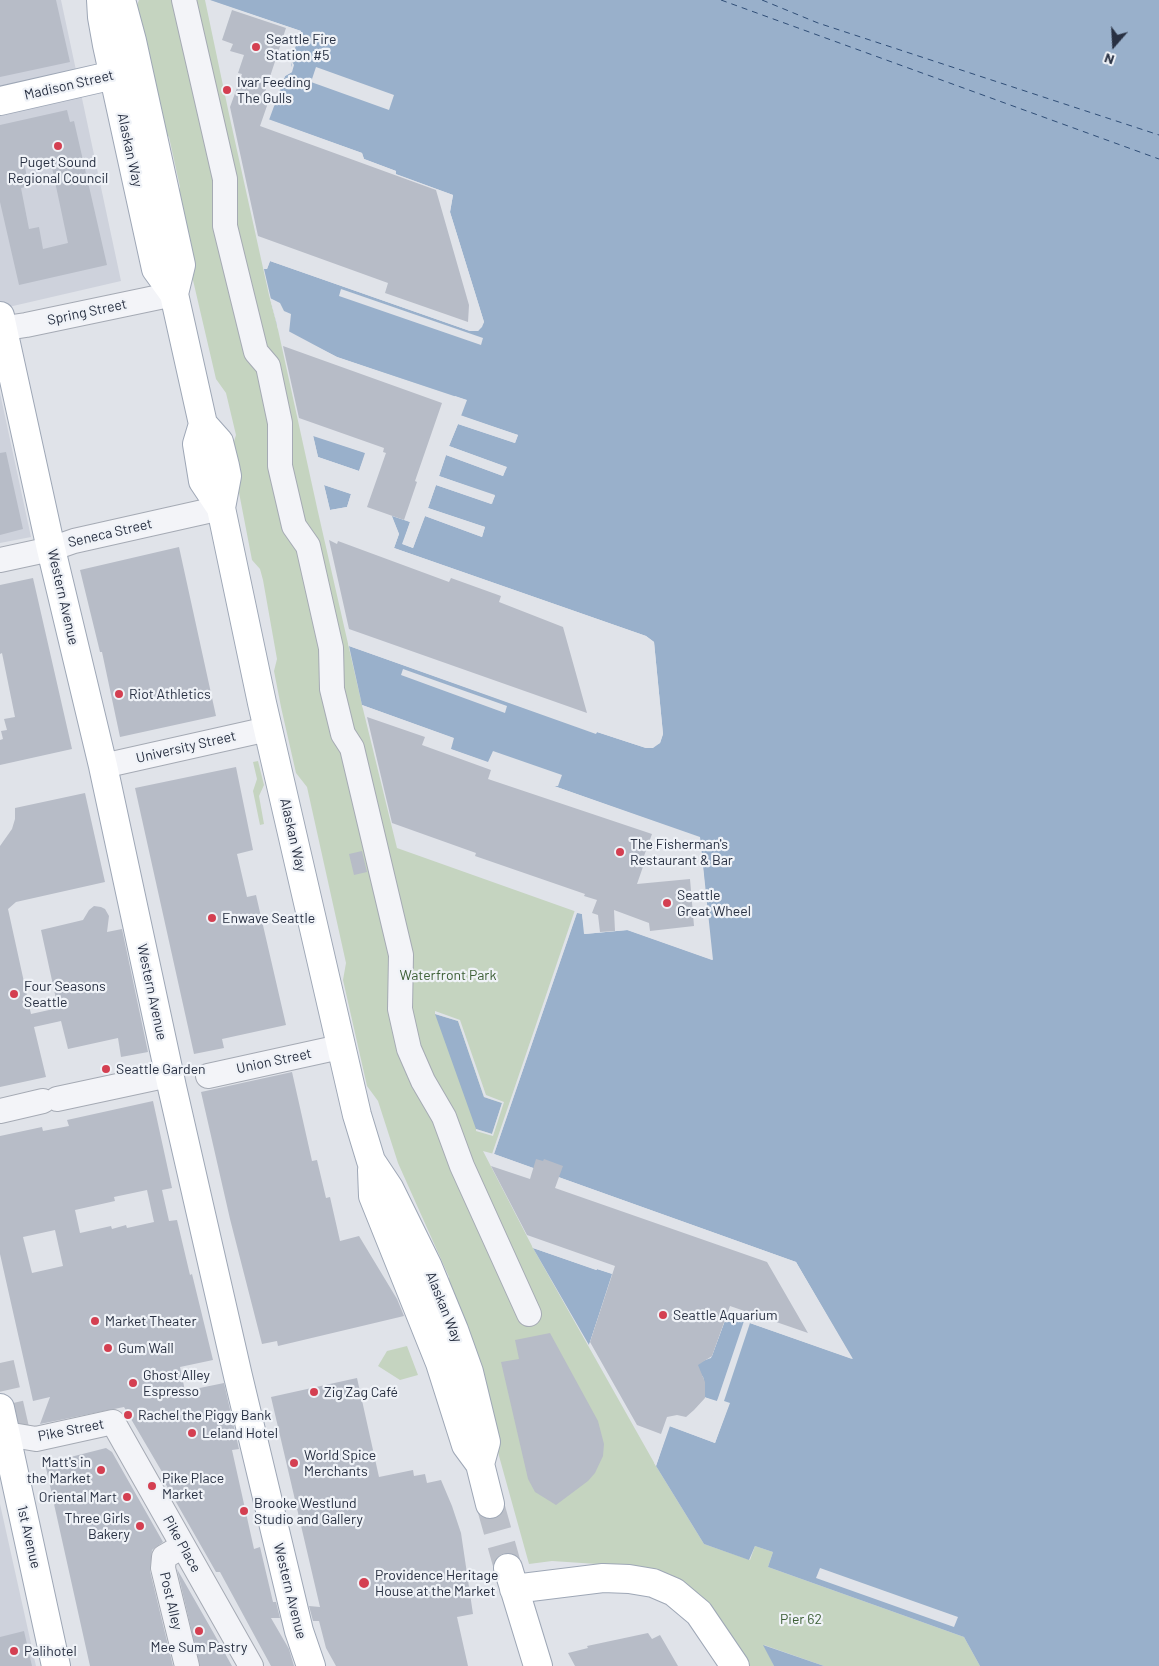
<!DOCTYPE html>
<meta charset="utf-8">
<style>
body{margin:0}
#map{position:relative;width:1159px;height:1666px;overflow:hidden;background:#e0e3e9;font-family:Barlow,sans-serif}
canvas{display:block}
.north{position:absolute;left:1089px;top:20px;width:50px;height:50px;-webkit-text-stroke:4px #eff2f7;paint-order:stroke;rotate:199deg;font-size:14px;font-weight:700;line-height:20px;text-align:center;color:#283042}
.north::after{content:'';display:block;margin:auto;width:18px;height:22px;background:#283042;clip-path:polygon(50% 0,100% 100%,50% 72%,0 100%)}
</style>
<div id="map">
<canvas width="1159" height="1666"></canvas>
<div class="north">N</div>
</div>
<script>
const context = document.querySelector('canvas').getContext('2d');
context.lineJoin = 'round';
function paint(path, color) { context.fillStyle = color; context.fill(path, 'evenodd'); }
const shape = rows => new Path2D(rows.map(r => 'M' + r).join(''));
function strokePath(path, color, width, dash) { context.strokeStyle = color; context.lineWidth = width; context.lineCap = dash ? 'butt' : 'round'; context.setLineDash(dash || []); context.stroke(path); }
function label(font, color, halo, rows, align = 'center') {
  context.font = font + ' Barlow,sans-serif'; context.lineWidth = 4.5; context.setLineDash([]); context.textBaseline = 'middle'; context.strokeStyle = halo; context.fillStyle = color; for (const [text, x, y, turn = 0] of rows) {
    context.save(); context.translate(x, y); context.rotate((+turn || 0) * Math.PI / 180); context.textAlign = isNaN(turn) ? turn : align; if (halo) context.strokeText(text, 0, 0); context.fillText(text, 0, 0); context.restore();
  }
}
const built = shape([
 [0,0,61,0,121,281,0,309],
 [0,393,31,537,0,543],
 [0,1504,36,1666,0,1666]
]);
const green = shape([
 [139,0,205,0,229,114,269,295,277,325,318,512,362,705,397,848,577,912,494,1154,483,1151,533,1248,656,1466,704,1544,750,1560,755,1546,773,1552,768,1567,964,1637,980,1666,824,1666,764,1645,774,1666,742,1666,627,1566,552,1561,529,1564,499,1456,482,1385,448,1285,449,1277,398,1163,378,1101,367,1086,343,980,346,963,307,787,296,773,281,707,274,671,277,659,263,580,260,569,252,560,231,451,236,435,226,393,216,379,189,263,177,198,180,187,169,137,163,131,135,10],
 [258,761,264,785,259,796,264,824,260,825,253,791,257,779,253,762],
 [407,1346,418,1375,400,1380,378,1366,387,1351]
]);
const water = shape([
 [210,0,1159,0,1159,1666,980,1666,964,1637,768,1567,773,1552,755,1546,749,1560,704,1544,656,1466,669,1426,715,1443,729,1404,718,1399,717,1402,704,1397,705,1388,703,1377,693,1365,712,1356,727,1315,852,1359,796,1262,494,1154,577,912,582,914,585,934,627,930,712,960,700,838,450,749,453,738,362,705,349,646,596,733,597,732,646,748,660,743,663,734,654,642,646,636,394,548,399,534,391,515,410,522,403,544,413,548,425,516,482,537,485,527,428,508,436,485,491,504,495,496,439,476,446,455,503,476,506,467,449,446,458,424,515,443,518,435,460,415,466,400,337,357,277,325,264,269,267,269,270,261,470,331,478,331,484,322,450,212,453,195,395,174,396,171,364,159,362,153,268,119,285,76,292,72,291,59,301,31],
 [313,435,366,453,359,471,318,457],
 [324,485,351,494,347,507,330,510],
 [435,1014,458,1021,484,1097,502,1103,492,1134,476,1129],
 [533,1248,596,1270,597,1269,613,1274,589,1345],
 [763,1645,824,1666,774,1666]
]);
const pier = shape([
 [208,0,301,31,291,59,294,65,292,72,285,76,269,120,362,153,364,159,396,171,396,174,453,195,450,212,484,322,482,327,478,331,470,331,270,261,267,269,264,269,263,267,265,267,268,259,271,258,471,329,477,328,480,326,481,322,448,212,450,197,394,176,393,172,363,161,360,155,267,121,266,119,282,75,290,70,292,65,289,58,298,32,209,2],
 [316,67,394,95,389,110,311,82],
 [341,289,483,338,481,345,339,296],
 [270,298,280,303,284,311,291,314,289,333,337,357,454,397,455,396,467,400,461,416,518,435,515,443,458,424,449,446,507,467,503,476,446,455,439,476,495,495,492,504,436,485,428,508,485,527,482,537,425,516,413,548,402,544,410,522,392,516,399,534,394,548,646,636,654,642,663,734,660,743,653,748,646,748,597,732,596,734,349,646,348,644,595,730,598,729,646,746,652,745,658,742,661,734,651,643,645,639,392,549,396,534,389,516,392,513,412,520,406,543,412,545,424,514,481,534,482,529,425,508,435,483,490,501,492,497,437,478,436,475,445,452,502,473,503,469,448,448,447,445,456,422,514,440,515,437,459,418,458,415,463,401,454,400,336,359,288,335,278,329],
 [312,433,367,451,368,454,361,473,359,473,316,459,310,435],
 [313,436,365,453,359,471,318,457],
 [325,482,353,492,348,508,328,512,322,485],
 [324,485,351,494,347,507,330,510],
 [403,669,507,706,505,713,401,675],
 [362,705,454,738,451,749,488,762,493,751,562,775,558,786,554,786,700,837,713,960,628,930,584,934,582,914,577,913,494,1154,796,1262,853,1359,750,1323,724,1401,730,1403,715,1443,670,1426,656,1466,654,1463,669,1424,714,1440,726,1405,719,1402,715,1404,716,1406,708,1427,684,1419,684,1415,695,1405,693,1403,694,1397,702,1398,703,1388,701,1378,698,1377,681,1357,689,1351,695,1357,701,1359,709,1356,726,1313,847,1355,794,1264,494,1156,492,1154,575,910,584,913,587,931,628,927,710,956,697,839,450,751,448,749,451,740,363,708],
 [727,1315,744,1321,717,1401,704,1397,705,1388,703,1377,700,1375,684,1357,689,1354,693,1359,700,1362,711,1358],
 [435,1011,460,1020,486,1095,504,1102,493,1136,476,1131,476,1129,492,1134,502,1103,484,1097,458,1021,435,1014],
 [532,1246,613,1272,615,1275,590,1347,589,1345,612,1274,597,1269,597,1270,533,1248],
 [820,1568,958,1617,954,1627,816,1578]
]);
const ferry = shape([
 [721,0,1159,159],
 [762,0,818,23,1159,135]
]);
const building = shape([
 [0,0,56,0,70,62,0,77],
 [232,10,286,28,263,98,269,100,260,126,436,190,469,305,468,322,385,293,388,283,258,236,230,107,242,74,238,73,244,55,230,51,233,44,222,40],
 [67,110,70,122,74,121,107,265,19,285,0,202,0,125],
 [50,158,68,243,43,249,39,227,29,229,21,188,29,186,24,163],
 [283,346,442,403,415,481,417,482,404,520,367,507,386,453,383,452,384,448,299,418],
 [6,452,23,529,0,535,0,453],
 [329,540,337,544,338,541,449,582,451,578,501,596,499,602,563,627,587,713,349,629],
 [179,547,216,716,120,737,102,652,100,652,80,570],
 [33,578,72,749,0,765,0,740,3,739,1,731,7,730,4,719,15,717,2,653,0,654,0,585],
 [367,717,425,737,422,745,491,770,488,779,652,834,644,856,645,861,637,884,690,879,694,926,650,931,649,923,614,910,615,931,600,932,598,915,592,913,597,900,584,896,585,894,475,856,476,853,392,823],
 [236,767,253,850,237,854,247,897,256,895,286,1025,222,1039,224,1048,194,1054,135,788],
 [85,793,105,882,16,902,8,909,31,1014,58,1008,41,930,83,920,89,910,94,906,101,907,105,909,109,916,107,932,122,929,148,1052,121,1057,118,1038,68,1049,61,1021,34,1027,46,1077,0,1087,0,846,12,829,15,819,15,808],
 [362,851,367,872,354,875,349,854],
 [292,1072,312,1161,317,1160,326,1198,330,1197,340,1241,359,1236,397,1299,404,1316,278,1346,277,1341,262,1344,230,1219,201,1092],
 [153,1101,172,1188,162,1190,169,1221,177,1220,190,1275,192,1274,213,1360,180,1367,185,1391,224,1383,239,1449,232,1450,254,1549,260,1547,273,1602,276,1602,280,1618,271,1618,289,1649,294,1666,271,1666,220,1572,216,1572,164,1481,165,1477,124,1407,40,1424,50,1397,33,1401,0,1254,0,1136,42,1127,43,1131,69,1126,67,1120],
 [147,1190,154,1222,127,1228,126,1225,112,1229,111,1226,80,1233,75,1210,115,1201,114,1197],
 [55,1230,63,1266,32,1273,23,1237],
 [536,1159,543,1161,544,1159,563,1166,555,1188,767,1262,808,1333,730,1306,712,1356,698,1365,705,1382,705,1398,694,1410,686,1417,677,1415,667,1417,661,1434,637,1425,590,1342,615,1266,527,1235,491,1166,530,1179],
 [550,1333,598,1421,604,1444,603,1456,595,1473,588,1481,556,1505,535,1492,528,1479,501,1362,519,1359,515,1340],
 [357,1378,379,1477,413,1470,414,1476,425,1474,427,1483,441,1480,452,1506,461,1533,473,1614,457,1617,468,1666,336,1666,326,1648,319,1621,313,1621,309,1606,320,1607,271,1397],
 [106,1448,112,1452,163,1542,152,1550,150,1571,173,1666,90,1666,46,1468,47,1464,51,1462],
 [177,1569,213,1632,232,1666,200,1666],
 [24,1631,32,1666,0,1666,0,1637],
 [648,1633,652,1639,660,1635,678,1666,575,1666,568,1653,588,1648,587,1646]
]);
const majorTunnel = shape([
 [490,1504,508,1568]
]);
const highwayTunnel = shape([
 [0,1363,16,1433]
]);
const minor = shape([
 [184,0,225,179,225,226,256,352,268,366,280,423,280,466,294,526,308,546,331,648,332,689,343,734,352,748,401,955,400,1009,409,1049,423,1081,444,1117,462,1166,529,1314],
 [0,329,26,325,174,294],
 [0,560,51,549,74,541,221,508],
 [103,766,268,729],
 [208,1076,340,1047],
 [57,1099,169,1075],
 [0,1111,43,1101],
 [0,1435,6,1434,36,1439,113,1422,251,1666],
 [183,1546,164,1557,163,1568,187,1666]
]);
const major = shape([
 [101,0,102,17,107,45,156,269,174,294,203,424,219,442,225,466,227,476,221,508],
 [121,0,132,41,181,265,174,294],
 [0,101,114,75,130,70],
 [0,316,51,549,103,766,172,1087,238,1376,299,1631,311,1666],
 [203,424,197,444,203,481,221,508,262,703,357,1115,371,1161,389,1188,428,1267,454,1330,469,1372,486,1442,480,1464],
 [372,1170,373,1196,440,1363,466,1445,480,1464,490,1504],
 [0,1408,56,1666],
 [508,1568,538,1666],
 [514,1589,603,1578,629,1579,653,1583,674,1592,699,1613,735,1666]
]);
const markers = [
 [256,47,5,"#d43f51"],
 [227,90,5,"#d43f51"],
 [58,146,5,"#d43f51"],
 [119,694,5,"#d43f51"],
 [620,852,5,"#d43f51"],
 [667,903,5,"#d43f51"],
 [212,918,5,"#d43f51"],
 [14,994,5,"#d43f51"],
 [106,1069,5,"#d43f51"],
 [663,1315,5,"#d43f51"],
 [95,1321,5,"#d43f51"],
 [108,1348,5,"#d43f51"],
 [133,1383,5,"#d43f51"],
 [314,1392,5,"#d43f51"],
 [128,1415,5,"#d43f51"],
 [192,1433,5,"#d43f51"],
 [294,1463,5,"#d43f51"],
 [101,1470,5,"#d43f51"],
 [152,1486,5,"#d43f51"],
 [127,1497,5,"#d43f51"],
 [244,1511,5,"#d43f51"],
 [140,1526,5,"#d43f51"],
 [364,1583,6,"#d43f51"],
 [199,1631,5,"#d43f51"],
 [14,1651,5,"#d43f51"]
];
const poiNames = [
 ["Seattle Fire",266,39],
 ["Station #5",266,55],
 ["Ivar Feeding",237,82],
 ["The Gulls",237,98],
 ["Puget Sound",58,162,"center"],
 ["Regional Council",58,178,"center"],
 ["Riot Athletics",129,694],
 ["The Fisherman's",630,844],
 ["Restaurant & Bar",630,860],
 ["Seattle",677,895],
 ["Great Wheel",677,911],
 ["Enwave Seattle",222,918],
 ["Four Seasons",24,986],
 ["Seattle",24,1002],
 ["Seattle Garden",116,1069],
 ["Seattle Aquarium",673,1315],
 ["Market Theater",105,1321],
 ["Gum Wall",118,1348],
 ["Ghost Alley",143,1375],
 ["Espresso",143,1391],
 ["Zig Zag Café",324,1392],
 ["Rachel the Piggy Bank",138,1415],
 ["Leland Hotel",202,1433],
 ["World Spice",304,1455],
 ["Merchants",304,1471],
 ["Matt's in",91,1462,"right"],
 ["the Market",91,1478,"right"],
 ["Pike Place",162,1478],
 ["Market",162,1494],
 ["Oriental Mart",117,1497,"right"],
 ["Brooke Westlund",254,1503],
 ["Studio and Gallery",254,1519],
 ["Three Girls",130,1518,"right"],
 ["Bakery",130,1534,"right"],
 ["Providence Heritage",375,1575],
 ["House at the Market",375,1591],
 ["Mee Sum Pastry",199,1647,"center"],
 ["Palihotel",24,1651]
];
const streetNames = [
 ["Madison Street",69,85,-13],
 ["Alaskan Way",130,150,78],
 ["Spring Street",87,312,-12],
 ["Seneca Street",110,533,-13],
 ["Western Avenue",63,597,77],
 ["University Street",186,747,-13],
 ["Alaskan Way",293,835,77],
 ["Western Avenue",152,992,78],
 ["Union Street",274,1061,-12],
 ["Alaskan Way",444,1307,68],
 ["Pike Street",71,1430,-11],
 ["1st Avenue",29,1537,77],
 ["Pike Place",182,1544,61],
 ["Western Avenue",290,1591,76],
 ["Post Alley",171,1601,77]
];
const parkNames = [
 ["Waterfront Park",448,975],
 ["Pier 62",801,1619]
];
paint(built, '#ced2dc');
paint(green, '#c5d4c0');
paint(water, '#99b0cb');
paint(pier, '#e0e3e9');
strokePath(ferry, '#304e77', 1, [6, 5]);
paint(building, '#b7bcc7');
strokePath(majorTunnel, '#bbbfc8', 28, [28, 14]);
strokePath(highwayTunnel, '#bbbfc8', 28, [28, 14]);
strokePath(minor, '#a5aab4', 26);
strokePath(major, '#9ea7b6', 30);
strokePath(minor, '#f3f4f8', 24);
strokePath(major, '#fff', 28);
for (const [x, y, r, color] of markers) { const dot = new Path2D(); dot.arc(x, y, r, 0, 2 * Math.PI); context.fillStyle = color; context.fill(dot); strokePath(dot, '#eff2f7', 2); }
label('14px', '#283042', '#eff2f7', poiNames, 'left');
label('14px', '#283042', '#eff2f7', streetNames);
label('14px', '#3b5e34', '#eff2f7', parkNames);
</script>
